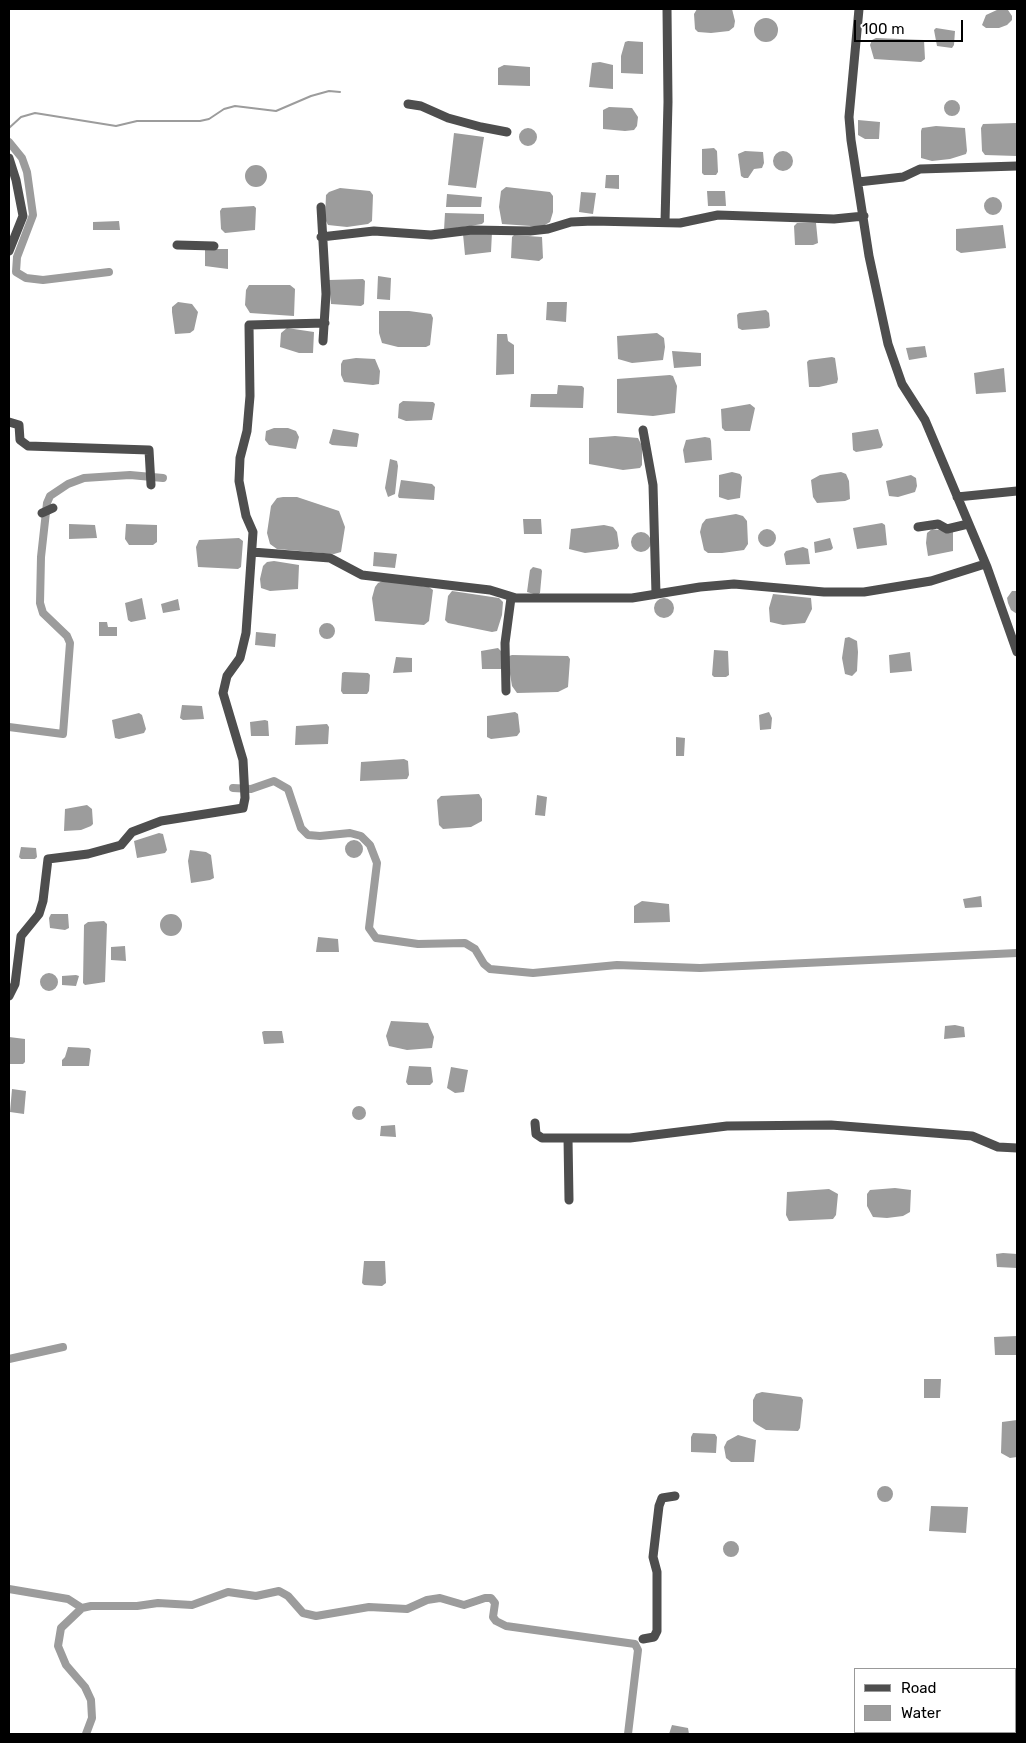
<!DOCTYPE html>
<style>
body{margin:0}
#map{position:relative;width:1026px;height:1743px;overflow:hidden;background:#fff;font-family:Rubik,sans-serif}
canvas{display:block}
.frame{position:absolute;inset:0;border:10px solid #000;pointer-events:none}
.legend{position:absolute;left:854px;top:1668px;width:162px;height:65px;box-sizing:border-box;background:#fff;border:1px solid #999;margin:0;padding:6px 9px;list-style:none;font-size:15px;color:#000}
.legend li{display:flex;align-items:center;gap:10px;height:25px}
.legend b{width:25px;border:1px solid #999}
.scale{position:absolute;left:854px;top:20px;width:109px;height:22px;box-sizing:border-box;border:2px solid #000;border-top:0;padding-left:6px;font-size:15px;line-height:18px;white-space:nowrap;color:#000;-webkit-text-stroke:4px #fff;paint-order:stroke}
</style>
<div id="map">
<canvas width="1026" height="1743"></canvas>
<div class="frame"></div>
<ul class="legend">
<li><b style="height:6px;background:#4e4e4e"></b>Road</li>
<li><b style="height:14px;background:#9c9c9c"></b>Water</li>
</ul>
<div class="scale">100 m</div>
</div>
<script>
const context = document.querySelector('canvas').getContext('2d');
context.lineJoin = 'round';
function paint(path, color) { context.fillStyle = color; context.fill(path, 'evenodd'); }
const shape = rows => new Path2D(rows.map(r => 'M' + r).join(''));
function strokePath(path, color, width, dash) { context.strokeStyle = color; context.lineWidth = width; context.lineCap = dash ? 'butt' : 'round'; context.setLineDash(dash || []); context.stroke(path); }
const water = shape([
 [697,9,732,9,735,21,734,27,729,31,711,33,698,32,695,29,694,14],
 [999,9,1008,10,1012,16,1012,20,1007,25,999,28,986,28,982,25,986,15],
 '754 30a12 12 0 1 1 24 0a12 12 0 1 1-24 0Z',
 [936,28,955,31,954,45,952,48,937,46,934,30],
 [876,38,924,40,925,59,921,62,874,59,870,45,872,40],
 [628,41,643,42,643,74,621,73,621,56,625,42],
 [600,62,613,65,613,89,589,87,592,63],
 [504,65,530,67,530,86,498,85,498,68],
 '944 108a8 8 0 1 1 16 0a8 8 0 1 1-16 0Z',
 [609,107,632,108,638,117,637,126,634,130,625,131,603,129,603,110],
 [858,120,880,122,879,139,865,139,858,135],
 [1017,123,1017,156,985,155,982,151,981,128,983,124],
 [936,126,965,128,967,151,966,154,950,159,932,161,921,158,921,131,922,128],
 '519 137a9 9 0 1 1 18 0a9 9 0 1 1-18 0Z',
 [454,133,484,137,476,188,448,185],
 [714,148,717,151,718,172,716,175,704,175,702,173,702,149],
 '773 161a10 10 0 1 1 20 0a10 10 0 1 1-20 0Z',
 [745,151,763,152,764,163,762,168,754,169,748,178,744,178,741,176,738,154],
 '245 176a11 11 0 1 1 22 0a11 11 0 1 1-22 0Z',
 [606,175,619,175,619,189,605,188],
 [506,187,550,192,553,196,553,212,550,222,543,226,531,226,502,224,499,207,501,191],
 [340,188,370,191,373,195,372,221,368,224,347,227,328,225,325,219,326,195,329,192],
 [707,191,725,191,726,206,708,206],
 [581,192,596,193,593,214,579,212],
 [447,194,482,197,481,207,446,207],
 '984 206a9 9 0 1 1 18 0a9 9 0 1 1-18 0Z',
 [254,206,256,208,255,230,225,233,221,229,220,211,222,208],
 [445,213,484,214,484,222,482,224,444,230],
 [119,221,120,230,93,230,93,222],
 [797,223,816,223,818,243,813,245,795,245,794,226],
 [1003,225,1006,248,961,253,956,250,956,229],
 [492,232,491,252,465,255,463,234],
 [514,235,542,237,543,258,539,261,511,258,512,237],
 [205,249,228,249,228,269,205,266],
 [378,276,391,278,390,300,377,299],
 [363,279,365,281,364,304,361,306,331,304,329,280],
 [249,285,290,285,295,289,294,316,250,313,245,305,246,290],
 [178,302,192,304,198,312,194,330,190,333,175,334,172,312,172,307],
 [547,302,567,302,566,322,546,320],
 [766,310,769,313,770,326,768,328,742,330,738,328,737,315,739,313],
 [379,311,409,311,431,314,433,318,430,345,426,347,398,347,382,343,379,333],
 [287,328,314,332,313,353,299,353,280,347,281,333],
 [657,333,664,338,665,347,663,360,632,363,618,359,617,336],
 [497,334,507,334,508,341,514,345,514,374,496,375],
 [925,346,927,357,909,360,906,348],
 [672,351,701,353,701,366,674,368],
 [832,357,835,358,838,379,837,383,819,387,809,387,807,362,809,360],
 [356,358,375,359,380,371,379,384,373,385,344,382,341,375,341,364,343,360],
 [1004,368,1006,392,976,394,974,373],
 [670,375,673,376,677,386,675,413,653,416,617,413,617,379],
 [558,385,582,386,584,388,583,408,530,407,531,394,557,394],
 [403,401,433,402,435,404,432,420,406,421,398,418,399,404],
 [750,404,755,408,750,431,725,431,722,428,721,409],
 [274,428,288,428,296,431,299,437,296,449,269,445,265,440,266,431],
 [333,429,357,433,359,434,357,447,332,445,329,443],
 [878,429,883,445,881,448,856,452,853,450,852,433],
 [615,436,638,438,642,446,642,465,640,468,623,470,589,464,589,438],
 [705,437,710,438,711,441,712,460,685,463,683,450,686,440],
 [390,459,397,461,398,466,395,494,388,497,385,488],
 [732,472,740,474,742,477,740,498,728,500,719,497,719,475],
 [841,472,846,474,849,481,850,499,845,501,817,503,813,497,811,480,820,475],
 [911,475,916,478,917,486,915,492,898,497,889,496,886,481],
 [401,480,432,484,435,487,434,500,399,498,398,496],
 [283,497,297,497,339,511,345,527,341,552,334,554,277,549,270,544,267,533,271,506,277,498],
 [736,514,743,516,747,521,748,544,744,550,722,553,708,553,704,550,700,532,702,524,706,519],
 [523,519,541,519,542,534,524,534],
 [882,523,885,525,887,545,857,549,853,528],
 [69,524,95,525,97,538,69,539],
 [126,524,157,525,157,542,153,545,129,545,125,539],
 [604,525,613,527,617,532,619,546,617,549,585,553,569,549,571,529],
 '758 538a9 9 0 1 1 18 0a9 9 0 1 1-18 0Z',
 [932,529,953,532,953,551,928,556,926,543,927,533],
 '631 542a10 10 0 1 1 20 0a10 10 0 1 1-20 0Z',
 [239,538,243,541,241,567,238,569,198,567,196,547,199,540],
 [830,538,833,548,831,550,815,553,814,542],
 [803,547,808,549,810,564,786,565,784,554,786,551],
 [374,552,397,554,395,568,373,566],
 [274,561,299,565,298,589,270,591,261,588,260,579,263,566,267,562],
 [533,567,541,569,542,571,540,593,537,595,527,592,530,570],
 [383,581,429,587,433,590,429,621,424,625,375,621,372,598,375,587,378,583],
 [452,591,499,598,503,602,502,615,497,631,492,632,448,623,445,620,448,596],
 [1012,591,1017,591,1017,614,1011,610,1008,603,1007,598],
 [773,594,811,598,812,609,805,623,783,625,770,622,769,608],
 [142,598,146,619,131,622,128,620,125,603],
 '654 608a10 10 0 1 1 20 0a10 10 0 1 1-20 0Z',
 [178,599,180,610,163,613,161,604],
 [99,622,107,622,108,627,117,627,117,636,99,636],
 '319 631a8 8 0 1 1 16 0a8 8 0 1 1-16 0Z',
 [256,632,276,634,275,647,255,645],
 [849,637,857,641,858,652,857,671,852,676,845,674,842,658,845,638],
 [498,648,501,651,503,666,501,669,482,669,481,651],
 [714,650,728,651,729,675,726,677,714,677,712,675],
 [910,652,912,671,890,673,889,655],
 [512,655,568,656,570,659,568,687,558,692,517,693,512,686,509,668,509,656],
 [396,657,412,658,412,672,393,673],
 [344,672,368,673,370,675,369,691,367,694,343,694,341,691,342,673],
 [182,705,202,706,204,719,183,720,180,718],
 [515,712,518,714,520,732,517,736,491,739,487,737,487,716],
 [769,712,772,718,771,729,760,730,759,715],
 [139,713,142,715,146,729,144,733,119,739,115,738,112,720],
 [265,720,268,721,269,736,251,736,250,722],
 [327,724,329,727,328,744,295,745,296,726],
 [676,737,685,738,684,756,676,756],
 [404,759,408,761,409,775,407,779,360,781,361,762],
 [479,794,482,799,482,821,471,827,443,829,439,825,437,800,441,796],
 [537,795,547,797,545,816,535,815],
 [87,805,92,809,93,824,91,826,81,830,64,831,65,809],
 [159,833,163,834,167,850,165,853,137,858,134,841],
 '345 849a9 9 0 1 1 18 0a9 9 0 1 1-18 0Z',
 [21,847,36,848,37,857,35,859,21,859,19,857],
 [190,850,206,852,211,855,214,878,210,880,191,883,188,861],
 [981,896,982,907,965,908,963,899],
 [642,901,669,904,670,922,634,923,634,906],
 '160 925a11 11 0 1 1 22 0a11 11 0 1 1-22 0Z',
 [51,914,68,914,69,928,65,930,50,928,49,918],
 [104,921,107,924,105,982,85,985,83,983,84,925,88,922],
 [318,937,338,939,339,952,316,952],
 [125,946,126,961,111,960,111,947],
 '40 982a9 9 0 1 1 18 0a9 9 0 1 1-18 0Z',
 [76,975,79,976,76,986,62,985,62,976],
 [391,1021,428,1023,434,1037,432,1048,407,1050,389,1046,386,1036],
 [955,1025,964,1027,965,1037,944,1039,945,1026],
 [264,1031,282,1031,284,1043,264,1044,262,1032],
 [9,1037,25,1039,25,1062,23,1064,9,1064],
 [68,1047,89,1048,91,1050,89,1066,62,1066,62,1060,65,1057],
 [409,1066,431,1067,433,1082,430,1085,408,1085,406,1082],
 [451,1067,468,1070,464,1092,455,1093,447,1088],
 [12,1089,26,1091,24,1114,10,1112],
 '352 1113a7 7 0 1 1 14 0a7 7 0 1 1-14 0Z',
 [395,1125,396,1137,380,1136,381,1126],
 [895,1188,911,1190,910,1212,903,1216,887,1218,873,1217,867,1206,867,1194,870,1190],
 [829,1189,838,1194,836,1215,833,1219,789,1221,786,1215,787,1192],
 [1003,1253,1017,1254,1017,1268,997,1267,996,1254],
 [364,1261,385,1261,386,1283,382,1286,364,1285,362,1283],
 [1017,1336,1017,1355,995,1355,994,1337],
 [924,1379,941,1379,940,1398,924,1398],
 [762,1392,801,1397,803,1400,800,1428,798,1431,766,1430,756,1424,753,1421,753,1400,756,1394],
 [1017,1420,1017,1457,1010,1458,1001,1453,1002,1422],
 [693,1433,715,1434,717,1437,716,1453,691,1452,691,1437],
 [738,1435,756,1440,754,1462,731,1462,726,1458,724,1447,727,1441],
 '877 1494a8 8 0 1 1 16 0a8 8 0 1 1-16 0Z',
 [931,1506,968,1507,966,1533,929,1531],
 '723 1549a8 8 0 1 1 16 0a8 8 0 1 1-16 0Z',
 [672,1725,688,1728,689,1734,669,1734]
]);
const stream = shape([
 [9,128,21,117,35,113,116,126,137,121,200,121,209,119,224,109,235,106,276,111,311,96,329,91,340,92]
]);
const canal = shape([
 [9,142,22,158,27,172,33,215,17,257,16,272,26,278,43,280,109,272],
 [9,727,63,734,70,643,67,636,43,613,40,603,41,557,47,503,50,496,68,484,84,478,130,475,163,478],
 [233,788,251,789,274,781,288,789,301,828,308,835,320,836,350,833,361,836,370,845,377,863,369,928,376,938,418,944,465,943,475,949,484,964,490,969,533,973,617,965,700,968,1017,953],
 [9,1359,63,1347],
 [9,1589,68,1599,82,1608],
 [86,1734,92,1718,91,1700,85,1687,66,1665,58,1646,61,1628,82,1608,91,1606,137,1606,158,1603,192,1605,228,1592,256,1596,279,1591,288,1596,303,1613,316,1616,369,1607,407,1609,427,1600,440,1598,464,1605,485,1598,491,1598,495,1603,493,1617,496,1621,506,1626,635,1644,638,1650,628,1734]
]);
const minor = shape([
 [859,9,849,117,851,140,869,256,888,344,902,384,925,420,987,567,1017,652],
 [408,104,421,106,448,118,481,127,507,132],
 [9,158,16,180,23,216,9,251],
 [858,182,903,177,920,169,1017,166],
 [321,207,326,294,323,341],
 [665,222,668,102,667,9],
 [321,237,374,231,431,235,472,230,530,231,548,229,571,222,593,221,680,223,718,215,834,219,864,216],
 [177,245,214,246],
 [9,422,19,425,20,440,28,446,149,450,151,485],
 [643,430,653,485,656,594],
 [957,497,1017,491],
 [42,513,53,508],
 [918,527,938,524,947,529,968,524],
 [252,552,330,558,362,575,490,590,516,598,632,598,700,587,734,584,824,592,864,592,931,581,985,564],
 [506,691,505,643,511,598],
 [9,996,15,984,21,936,39,914,43,901,48,859,88,854,121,845,132,832,161,821,243,808,245,798,243,760,223,693,227,676,240,658,246,633,253,532,246,516,239,481,240,458,247,431,250,396,249,325,325,323],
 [535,1123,536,1134,542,1138,630,1138,727,1126,831,1125,972,1136,998,1147,1017,1148],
 [568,1138,569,1200],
 [643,1639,654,1637,657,1631,657,1572,653,1557,659,1506,662,1498,675,1496]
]);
paint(water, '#9c9c9c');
strokePath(stream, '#9c9c9c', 2);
strokePath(canal, '#9c9c9c', 8);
strokePath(minor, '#4e4e4e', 9);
</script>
